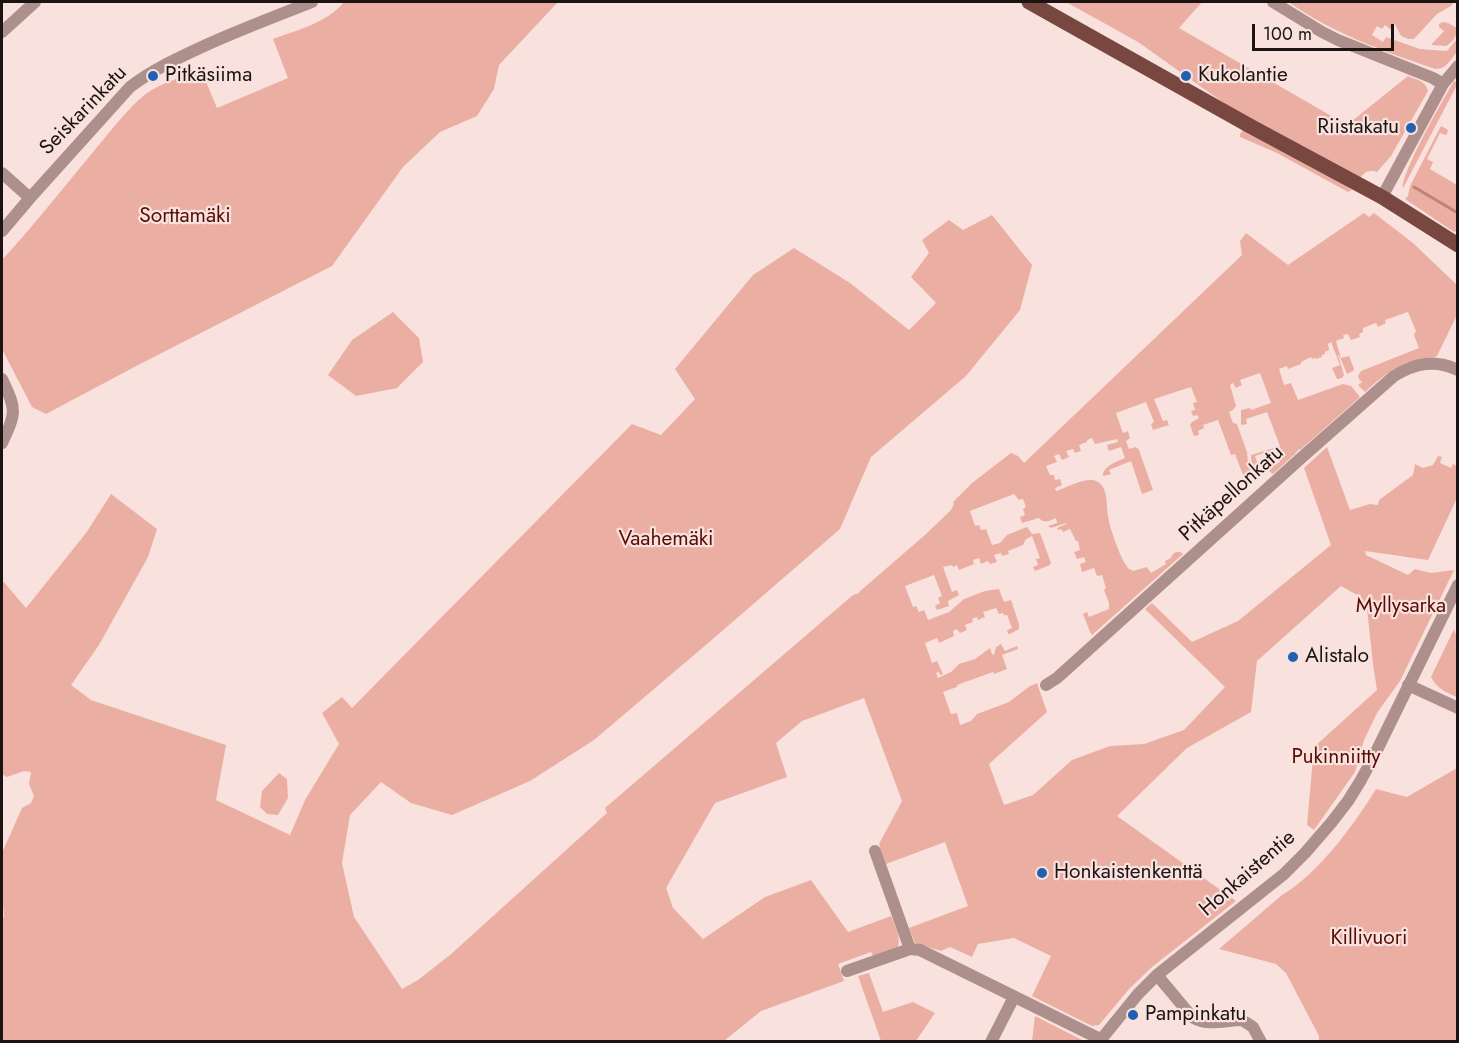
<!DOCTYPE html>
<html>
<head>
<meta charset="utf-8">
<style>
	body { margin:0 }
	#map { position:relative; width:1459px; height:1043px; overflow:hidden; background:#f9e2de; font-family:Jost,sans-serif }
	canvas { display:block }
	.frame { position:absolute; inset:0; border:3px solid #1c1413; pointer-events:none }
	.scale { position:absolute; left:1252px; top:24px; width:142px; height:27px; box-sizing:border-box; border:3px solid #1c1413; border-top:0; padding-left:8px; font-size:18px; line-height:21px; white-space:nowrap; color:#1c1413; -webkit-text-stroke:4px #f9e2de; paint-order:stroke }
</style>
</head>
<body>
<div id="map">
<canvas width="1459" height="1043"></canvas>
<div class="frame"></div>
<div class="scale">100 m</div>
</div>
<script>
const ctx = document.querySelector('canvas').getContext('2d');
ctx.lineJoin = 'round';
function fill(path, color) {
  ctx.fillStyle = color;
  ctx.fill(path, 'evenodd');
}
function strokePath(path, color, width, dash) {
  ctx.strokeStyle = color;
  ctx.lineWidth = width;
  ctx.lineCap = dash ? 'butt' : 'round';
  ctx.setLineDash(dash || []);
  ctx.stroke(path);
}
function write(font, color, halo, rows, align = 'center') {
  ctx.font = font + ' Jost,sans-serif';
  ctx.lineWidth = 4.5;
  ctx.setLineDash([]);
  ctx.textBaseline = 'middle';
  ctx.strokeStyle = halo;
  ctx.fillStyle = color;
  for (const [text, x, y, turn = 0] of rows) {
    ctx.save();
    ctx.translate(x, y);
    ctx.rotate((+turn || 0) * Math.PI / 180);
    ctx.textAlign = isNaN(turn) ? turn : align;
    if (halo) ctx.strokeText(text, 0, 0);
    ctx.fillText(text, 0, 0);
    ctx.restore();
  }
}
const green = new Path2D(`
	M344,2h214l-59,63 -5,24 -17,27 -37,16 -37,35 -71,99 -190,97 -96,51 -14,-7 -30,-58v-89c32,-35 61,-72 92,-109 15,-18 37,-47 56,-60 15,-9 34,-15 51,-21l16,38 71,-30 -15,-39c24,-9 54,-16 71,-37z
	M1066,2h136l-23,26 168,97 61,-49c9,4 18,5 20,15l-37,65 -14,16c-8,-3 -12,0 -17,6l-129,-70 -93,-66z
	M1291,2h163l-3,4 -14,8 -23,25h-6l-7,-3 -6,-12 -3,1 1,6 -8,-6 -3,4 -5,-3 -5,9 11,7 3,-5 34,12 27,2 10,-12v13c-8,9 -12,20 -25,16 -49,-17 -99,-35 -142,-65z
	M1443,22l5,1 9,5c1,8 -5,14 -11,18l-15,-1 13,-14 -5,-4v-3z
	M1454,81l3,2v2l-54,103c-2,-15 41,-90 51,-107z
	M1441,126l7,4 -1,4 -2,1 -5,-2 -13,26 6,3 -3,7 27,16v48l-2,-2 -1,1 -49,-33 3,-3 2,-10z
	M1243,130l72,35 37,25 -4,2 -71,-39 -37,-16v-3z
	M1364,213l5,4 5,-4 39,30 44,42v30l-20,41 -2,1c-34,3 -45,13 -70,35l-7,-7 4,-3 -3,-3 -1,-3 3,-5 58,-23 -5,-13 2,-4 -8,-19 -23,8 1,3 -8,4 -2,-4 -13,5v4l-4,2 1,3 -9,3 -3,-6 -5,1 1,3 -8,3 5,17 8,-2 5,13 -1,2 -6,3 -8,-19h-1l6,20 -2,3 -5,1 -5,-11 8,-3 -9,-23 -3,2 1,6 -4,2v2l-3,1v2l-6,2 -1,-1 -3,1 -1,-2 -10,5v2l-13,5 -1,-3 -8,3 5,16 7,-2 7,17 45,-16 8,2 9,11 -60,53 -1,-1 -4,5 -22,20 -4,-3 1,-4 10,-5 -4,-13 -21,7 5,14 -3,2c-4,-4 -6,-11 -6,-17l29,-9 -13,-34 -21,7 1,5 -5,1 -1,-1v-14l9,-2 1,2 20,-7 -11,-30 -20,7 2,5 -6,3 -3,-5 -3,2 6,21 -3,4 -4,2 4,11 4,1 10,28 1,10 3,11 -8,2 -8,-21 -4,1 -13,-35 -15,5 1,3 -6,3 1,4 -5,1 -4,-11 2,-3 7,-4 -2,-3 -4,1 -2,-5 4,-1 -2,-7 4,-1 -6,-15 -37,12 9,22 4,-1 2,5 -16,5 -2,-6 3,-2 -8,-20 -30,11 7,20 5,-2 2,7 -4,3 3,8 7,-2 3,3 14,40 -11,4 -11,-33 -22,9 2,4 -8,2c0,-10 13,-14 22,-18l-4,-11 -12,4 -2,-6 11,-3 -1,-3 -22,5 -3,-6 -5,2v2l-8,3 2,6 -6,2 -2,-4 -7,2 3,6 -7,3 -3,-6 -5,2 3,6 -11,4 4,9h4l1,5 5,-1 2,6 -7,3 1,3c9,-3 26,-12 36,-11 17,2 14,24 16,36 1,10 12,41 18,49 2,4 3,4 7,6l14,-4 4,6 15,-9 -1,-3 6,-3c1,-4 5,-7 9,-6l3,2 -91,81 -2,-3 -7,-18 4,-2 2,5 20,-8v-6l-5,-13 2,-2 -4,-13 -5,1 -3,-8 -12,4 -2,-8 6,-2 -2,-5 -7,2 -3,-7 6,-2 -2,-9h-2l-6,-12 -7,3 -2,-3 -3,1 -1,-2 9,-4v-1l-15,5 -3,-2 9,-3 -1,-5c-7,3 -12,6 -17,0l-17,5 -2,-6 5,-2 -2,-6 3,-2 -3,-8 -4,1 -5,-6 -44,17 5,15 4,-1 2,5 5,-1 6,16 8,-2 7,-8 20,-8 1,1 4,6 8,-1 11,30 -1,2 -15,6 -2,-4 5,-2 -2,-6 4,-1 -8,-22 -6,3 -3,6 -15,6 1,3 -7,2 -1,-3 -7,2 3,7 -7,2 -2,-3 -7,3 -2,-6 -6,2 1,4 -15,6 -2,-5 -4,2 -1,-2 -9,2 9,25 5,-2 2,5 -11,6 1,5 -12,4 -2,-4 5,-3 -2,-5 4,-2 -8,-21 -29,11 8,21 3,-1 3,6 5,-2 4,10 21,-8 15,-13 21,-8 14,-2 5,13 7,-2 8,24v5l-9,5h-2l-1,-4 5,-2 -5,-13h-3l-1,-2 -4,1 -3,-6 -13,4 2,5 -7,3 -1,-3 -5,2 1,3 -8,3 2,5 -7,3 -3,-4 -4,2 1,5 -15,7 -2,-5 -12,5 7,20 5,-2 6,13 -3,1 -1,-3 -3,1 2,5 13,-6 8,-8 16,-5 15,-11 2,6 2,1 2,-8 5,-3 4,7 12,-5 1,3 -16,6 5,14 -13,5 -1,-2 -36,13v2l-14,5 8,22 6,-1 3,12 11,-4 6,-7 32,-12 21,-16 7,-3 10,29 -58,52 15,41 29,-10 39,-35 38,-14 34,-2 40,-14 41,-43 -80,-78 7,-6 40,39 46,-21 93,-76 -27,-77 23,-21 23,63 20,-6 8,1 1,-5 34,-25 2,-11 8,4 10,-3 5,-9 4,1 -2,6 11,5 2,-4 4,2v32l-29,62 -63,-9 1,4 42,20 7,-6 16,4 23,-3 -54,111 -23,32 -13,27 -9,32 -41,58 -7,-5 7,-78 63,-57 -4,-26 -6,-55 -8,-13 -18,-10 -84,75 -6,51 -64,36 -70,68 119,85 -84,66 -22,21 -31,37 -7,1 -60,-30 19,-40 -37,-18 -36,6 -6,13 -22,-10 -9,4 -26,-8 -6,-15 59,-22 -23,-64 -59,22 -7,-20 23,-43 -38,-103 -62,23 -26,22 11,34 -72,26 -49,85 7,20 30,31 62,-42 46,-17 37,52 43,-16c5,12 11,23 6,34l-23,8 -3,-6 -33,12 6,17 -83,30 -37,30h-722v-122l2,-3 -2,-24v-39l20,-45 9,-5 3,-7 -5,-12 2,-12 -7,-1 -17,6 -5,-3v-194l24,28 60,-75 25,-39 46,35 -9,28 -49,88 -28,40 20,15 135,45 -10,55 74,35 15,-35 34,-56 -17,-31 20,-16 10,11 280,-284 29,11 34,-36 -20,-30 78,-94 41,-27 56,35 59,47 27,-27 -25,-26 18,-24 -7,-13 27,-20 14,10 29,-15 40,50 -12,45 -54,66 -95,81 -31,72 -126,109 -120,102 -64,41 -78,34 -41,-12 -30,-21 -31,33 -8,48 12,54 48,72 16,-9 32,-25 157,-142 -2,-5 248,-213 6,-2v-1l66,-57 26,-25 3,-6 -1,-2 19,-19 39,-30 7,3 6,7 218,-208 -2,-14 6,-8 42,32z
	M393,312l26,26 4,24 -26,26 -41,8 -28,-21 24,-35z
	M1454,629l3,9v59c-10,-4 -21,-9 -26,-20z
	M1457,768v273h-138v-5l-33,-63 -10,-9 -57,-15 63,-54c36,-21 72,-70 94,-106l31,8z
	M279,773l8,6 1,19 -10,17 -11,-1 -7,-7 2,-16z
	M869,973l14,39 30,-10 22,11 -19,28h-35l-23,-65z
	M1035,1016l47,24 2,1h-52z`);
const stream = new Path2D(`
	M1414,187l44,26`);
const minor = new Path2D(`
	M1273,2l49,30 16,8 95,38 10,6
	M2,32l33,-30
	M2,173l28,25
	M1382,197l61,-113 15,-18
	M2,231l28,-33 100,-111c22,-17 48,-29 74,-41 35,-16 72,-30 108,-44
	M2,379c15,31 14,34 0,64
	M1046,685l11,-7 243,-219 94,-83c21,-13 41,-17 64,-6
	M1408,685l50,23
	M875,851l35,98
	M847,971l63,-22 10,1 180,89
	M1157,975l35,42c17,10 32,3 50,3l11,7 8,15
	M991,1042l23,-45
	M1099,1042l39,-48 19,-19 127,-101 21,-21 26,-30 17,-22 13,-21 15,-28 82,-167`);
const major = new Path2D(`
	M1029,2l221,124 132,71 76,48`);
const markers = [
	[153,76,6,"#2260b1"],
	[1186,76,6,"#2260b1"],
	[1411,128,6,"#2260b1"],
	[1293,657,6,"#2260b1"],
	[1042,873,6,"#2260b1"],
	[1133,1015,6,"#2260b1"]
];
const poiNames = [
	["Pitkäsiima",165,76],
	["Kukolantie",1198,76],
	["Riistakatu",1399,128,"right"],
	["Alistalo",1305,657],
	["Honkaistenkenttä",1054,873],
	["Pampinkatu",1145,1015]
];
const streetNames = [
	["Seiskarinkatu",84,111,-46],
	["Pitkäpellonkatu",1232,494,-42],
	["Honkaistentie",1248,874,-41]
];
const parkNames = [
	["Sorttamäki",185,217],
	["Vaahemäki",666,540],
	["Myllysarka",1401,607],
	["Pukinniitty",1336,758],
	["Killivuori",1369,939]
];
fill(green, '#ebaea3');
strokePath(stream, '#c08278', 3);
strokePath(minor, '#ad908b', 12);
strokePath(major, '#784840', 15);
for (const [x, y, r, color] of markers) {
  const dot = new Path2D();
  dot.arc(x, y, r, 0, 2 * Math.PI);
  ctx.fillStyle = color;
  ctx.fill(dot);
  strokePath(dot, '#f9e2de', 2);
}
write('21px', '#1c1413', '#f9e2de', poiNames, 'left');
write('21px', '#1c1413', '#f9e2de', streetNames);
write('21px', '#580c06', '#f9e2de', parkNames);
</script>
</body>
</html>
